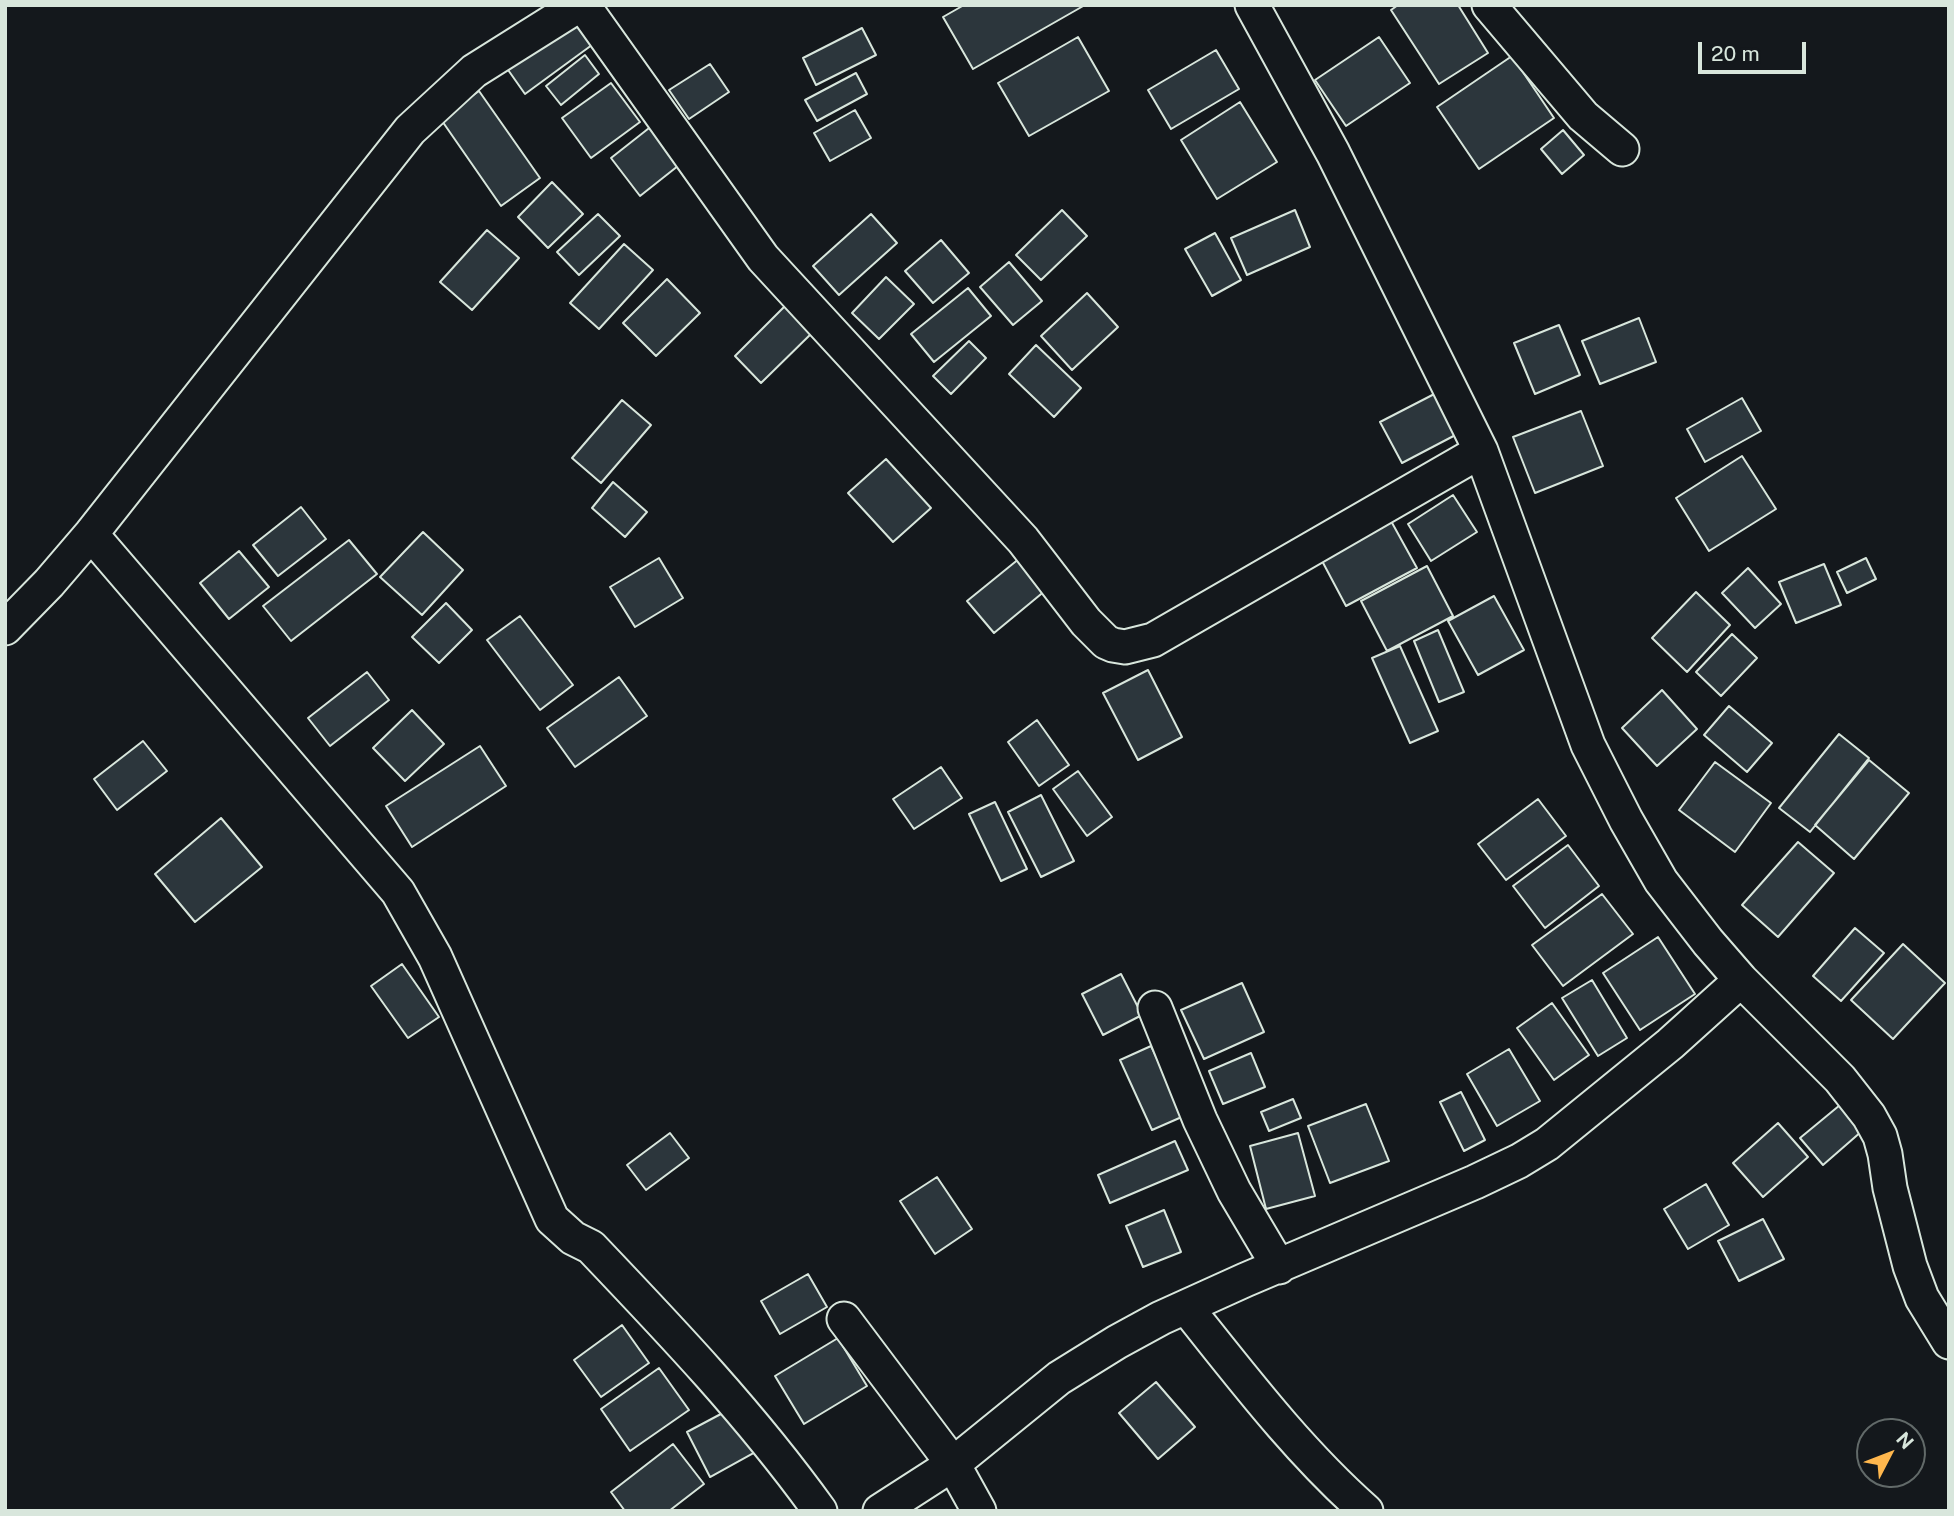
<!DOCTYPE html>
<html>
<head>
<meta charset="utf-8">
<style>
	body { margin:0 }
	#map { position:relative; width:1954px; height:1516px; overflow:hidden; background:#14181c; font-family:"Public Sans",sans-serif }
	canvas { display:block }
	.frame { position:absolute; inset:0; border:7px solid #d8e6dc; pointer-events:none }
	.north { position:absolute; left:1856px; top:1418px; width:70px; height:70px; box-sizing:border-box; background:#14181c; border:2px solid #626a69; border-radius:50%; rotate:48deg; font-size:19px; font-weight:700; line-height:28px; text-align:center; color:#d8e6dc }
	.north::after { content:''; display:block; margin:auto; width:24px; height:32px; background:#ffb74d; clip-path:polygon(50% 0,100% 100%,50% 72%,0 100%) }
	.scale { position:absolute; left:1698px; top:42px; width:108px; height:32px; box-sizing:border-box; border:4px solid #d8e6dc; border-top:0; padding-left:9px; font-size:21px; line-height:24px; white-space:nowrap; color:#d8e6dc; -webkit-text-stroke:5px #14181c; paint-order:stroke }
</style>
</head>
<body>
<div id="map">
<canvas width="1954" height="1516"></canvas>
<div class="frame"></div>
<div class="north">N</div>
<div class="scale">20 m</div>
</div>
<script>
const ctx = document.querySelector('canvas').getContext('2d');
ctx.lineJoin = 'round';
function fill(path, color) {
  ctx.fillStyle = color;
  ctx.fill(path, 'evenodd');
}
function strokePath(path, color, width, dash) {
  ctx.strokeStyle = color;
  ctx.lineWidth = width;
  ctx.lineCap = dash ? 'butt' : 'round';
  ctx.setLineDash(dash || []);
  ctx.stroke(path);
}
const building = new Path2D(`
	M964,5h121l-112,64 -30,-52z
	M1398,5h60l30,48 -49,31 -48,-74z
	M577,16l19,26 -71,52 -19,-27z
	M862,28l14,27 -60,30 -13,-27z
	M1078,37l31,54 -80,45 -31,-53z
	M1379,37l31,46 -64,43 -31,-46z
	M1216,50l23,39 -68,40 -23,-39z
	M585,55l14,19 -38,31 -15,-19z
	M1512,56l42,62 -75,51 -42,-62z
	M710,64l19,28 -40,27 -20,-29z
	M856,73l11,21 -50,27 -12,-21z
	M611,83l29,39 -49,36 -29,-40z
	M479,91l61,87 -39,28 -61,-88z
	M1240,102l37,60 -60,37 -36,-59z
	M855,110l16,28 -41,23 -16,-28z
	M658,121l30,37 -48,38 -29,-38z
	M1563,130l21,25 -22,19 -21,-25z
	M552,182l31,32 -35,34 -30,-31z
	M1062,210l25,26 -46,44 -25,-25z
	M1295,210l15,37 -63,28 -16,-37z
	M598,214l22,22 -41,39 -22,-23z
	M871,214l26,29 -58,52 -26,-29z
	M487,230l32,28 -47,52 -32,-28z
	M1215,233l26,47 -29,16 -27,-47z
	M941,240l28,33 -36,30 -28,-32z
	M624,244l29,26 -54,59 -29,-26z
	M1009,262l33,39 -29,24 -33,-38z
	M886,277l28,27 -35,35 -27,-26z
	M667,279l33,34 -44,43 -33,-33z
	M968,288l23,28 -57,46 -23,-28z
	M1087,293l31,34 -46,43 -31,-34z
	M789,302l27,27 -55,54 -26,-27z
	M1639,318l17,44 -56,22 -18,-43z
	M1559,325l21,50 -45,19 -21,-51z
	M969,341l17,17 -35,36 -18,-18z
	M1036,345l45,43 -27,29 -45,-43z
	M1444,389l21,41 -63,33 -22,-41z
	M1742,398l19,33 -56,31 -18,-33z
	M622,400l29,25 -50,58 -29,-25z
	M1581,411l22,55 -68,27 -22,-56z
	M1742,456l34,53 -67,42 -33,-53z
	M886,459l45,49 -38,34 -45,-49z
	M613,482l34,30 -22,25 -33,-29z
	M1453,495l24,37 -46,29 -23,-37z
	M301,507l25,32 -48,37 -25,-31z
	M1391,521l26,47 -71,38 -25,-47z
	M423,532l40,38 -41,45 -42,-38z
	M349,540l28,34 -86,67 -28,-35z
	M239,551l30,36 -40,32 -29,-36z
	M659,558l24,40 -48,29 -25,-40z
	M1020,558l26,32 -52,43 -27,-32z
	M1866,558l10,21 -29,14 -10,-21z
	M1824,564l17,41 -45,18 -17,-41z
	M1427,566l26,50 -66,35 -26,-50z
	M1748,568l33,36 -26,24 -33,-35z
	M1696,592l34,33 -43,47 -35,-34z
	M1494,596l30,54 -46,25 -30,-54z
	M446,603l26,27 -33,33 -27,-26z
	M520,616l53,69 -33,25 -53,-70z
	M1438,630l26,62 -25,10 -25,-61z
	M1732,634l25,24 -36,38 -25,-24z
	M1400,646l38,85 -28,12 -38,-85z
	M1148,670l34,67 -44,23 -35,-67z
	M367,672l22,28 -59,46 -22,-28z
	M619,677l28,39 -72,51 -28,-39z
	M1662,690l35,39 -40,37 -35,-38z
	M1729,706l43,37 -25,29 -43,-37z
	M412,710l32,34 -39,37 -32,-33z
	M1037,720l32,45 -30,21 -31,-44z
	M1839,734l30,24 -59,74 -31,-24z
	M143,741l24,30 -50,39 -23,-31z
	M480,746l26,40 -94,61 -26,-41z
	M1869,760l40,33 -55,66 -39,-34z
	M1715,762l56,41 -36,49 -56,-42z
	M941,767l21,31 -48,31 -21,-30z
	M1078,771l34,46 -25,19 -34,-47z
	M1041,795l33,66 -33,16 -33,-65z
	M1538,799l28,37 -60,44 -28,-36z
	M995,802l32,67 -26,12 -32,-67z
	M221,818l41,49 -67,55 -40,-48z
	M1798,842l36,31 -56,64 -36,-32z
	M1568,845l31,41 -54,42 -32,-42z
	M1602,894l31,40 -70,52 -31,-41z
	M1855,928l29,25 -43,48 -28,-25z
	M1658,937l37,57 -55,36 -37,-57z
	M1903,944l42,39 -52,56 -42,-39z
	M402,964l37,53 -31,21 -37,-52z
	M1121,974l21,41 -39,20 -21,-41z
	M1592,980l35,58 -29,18 -36,-58z
	M1242,983l22,49 -60,27 -23,-49z
	M1552,1003l37,52 -35,25 -37,-52z
	M1151,1046l33,70 -32,14 -32,-70z
	M1509,1049l31,52 -43,25 -30,-52z
	M1251,1053l14,34 -42,17 -14,-33z
	M1461,1092l24,48 -21,11 -24,-49z
	M1293,1099l8,19 -32,13 -8,-19z
	M1366,1104l23,57 -59,22 -22,-57z
	M1840,1105l22,26 -39,34 -23,-27z
	M1778,1123l30,34 -45,40 -30,-34z
	M670,1133l19,25 -43,32 -19,-25z
	M1298,1133l17,63 -49,13 -16,-63z
	M1175,1141l13,29 -78,33 -12,-28z
	M937,1177l35,52 -37,25 -35,-53z
	M1706,1184l23,41 -41,24 -24,-40z
	M1164,1210l17,42 -38,15 -17,-41z
	M1763,1219l21,40 -45,22 -21,-40z
	M808,1274l19,33 -47,27 -19,-33z
	M622,1325l27,38 -48,34 -27,-37z
	M838,1338l29,48 -63,38 -29,-48z
	M659,1368l30,42 -59,41 -29,-42z
	M1156,1382l39,45 -37,32 -39,-46z
	M734,1407l23,44 -47,26 -23,-45z
	M673,1444l31,40 -35,27h-44l-14,-19z`);
const street = new Path2D(`
	M583,5l180,253 260,282 63,82 20,20 7,3 12,2 28,-7 328,-189
	M1252,5l81,148 148,298 107,294 38,75 35,61 47,61 33,38 99,99 29,37 11,20 5,18 5,34 20,78 12,32 27,44
	M1489,5l94,111 39,33
	M91,534l307,358 37,65 117,262 21,19 18,9c81,85 160,168 229,264
	M5,628l44,-45 42,-49 319,-404 64,-59 105,-66
	M1155,1008l45,112 34,71 45,76
	M1186,1307c56,70 112,144 180,204
	M844,1319l109,145 26,47
	M880,1511l73,-47 106,-86 58,-36 44,-24 84,-38 230,-98 44,-21 28,-17 123,-100 71,-64`);
fill(building, '#2c363c');
strokePath(building, '#d8e6dc', 2);
strokePath(street, '#d8e6dc', 37);
strokePath(street, '#14181c', 33);
</script>
</body>
</html>
